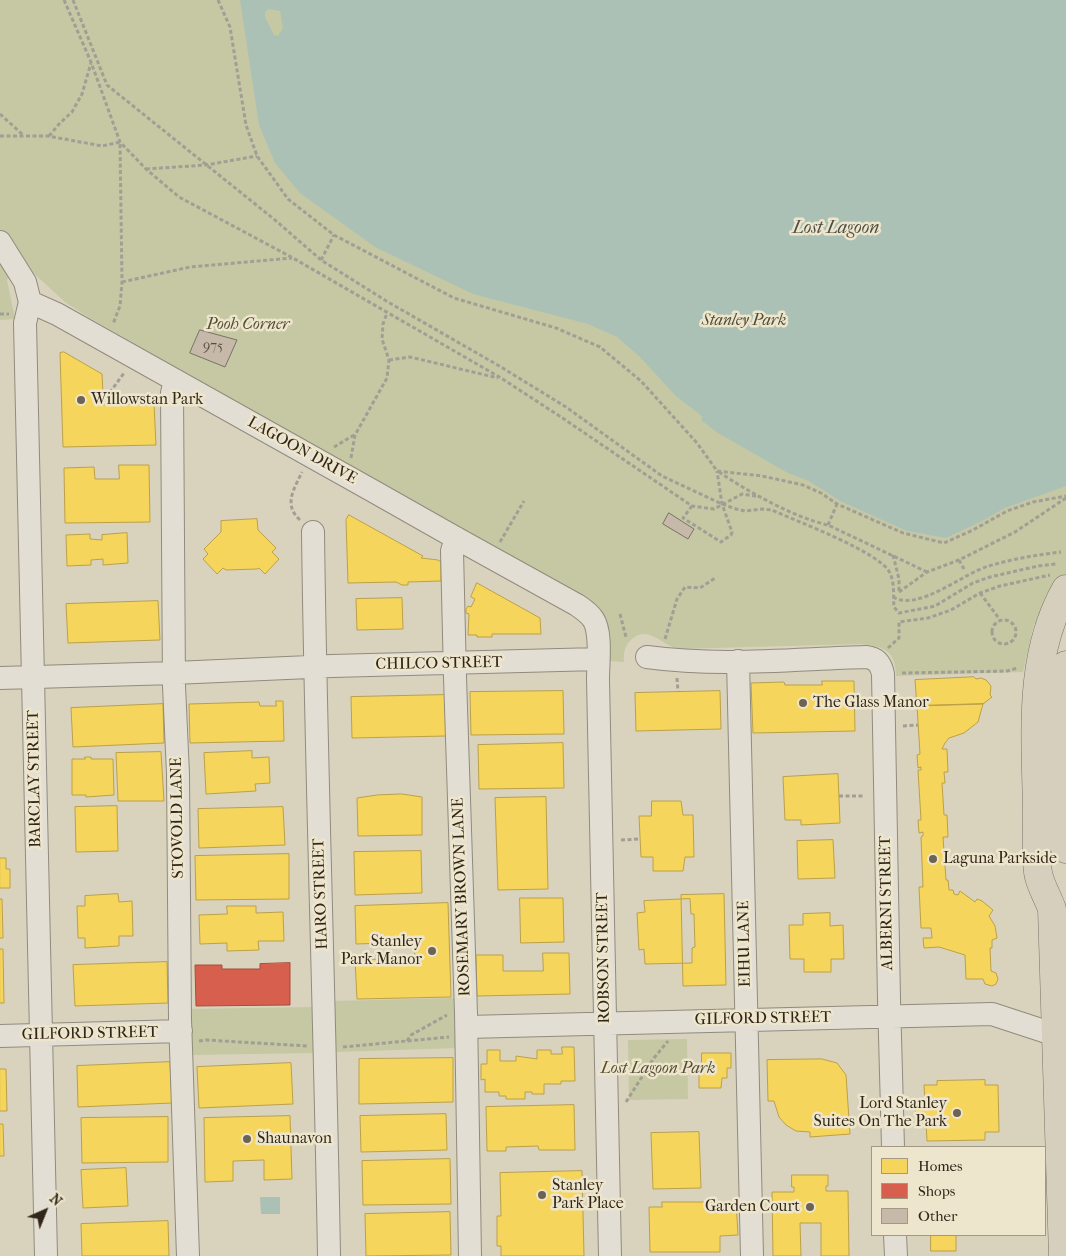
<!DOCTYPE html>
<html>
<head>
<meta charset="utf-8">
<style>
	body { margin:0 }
	#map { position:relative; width:1066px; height:1256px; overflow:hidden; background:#d9d3bd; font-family:"IM FELL French Canon",serif }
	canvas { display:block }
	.legend { position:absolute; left:871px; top:1146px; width:175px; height:90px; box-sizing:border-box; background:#eee6cc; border:1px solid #a29984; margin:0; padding:6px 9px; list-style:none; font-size:15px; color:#312619 }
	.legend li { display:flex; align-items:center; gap:10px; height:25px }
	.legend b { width:25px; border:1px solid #a29984 }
	.north { position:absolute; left:20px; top:1186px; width:50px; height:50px; -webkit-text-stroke:4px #eee6cc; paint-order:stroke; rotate:44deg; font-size:14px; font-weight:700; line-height:20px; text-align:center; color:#312619 }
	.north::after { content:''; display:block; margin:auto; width:18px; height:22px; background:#312619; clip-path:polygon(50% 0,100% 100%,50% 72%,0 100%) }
</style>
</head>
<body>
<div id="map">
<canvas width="1066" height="1256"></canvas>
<ul class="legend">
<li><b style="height:14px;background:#f6d55c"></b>Homes</li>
<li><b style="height:14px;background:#d6604d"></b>Shops</li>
<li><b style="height:14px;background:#c6b9aa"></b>Other</li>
</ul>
<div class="north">N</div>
</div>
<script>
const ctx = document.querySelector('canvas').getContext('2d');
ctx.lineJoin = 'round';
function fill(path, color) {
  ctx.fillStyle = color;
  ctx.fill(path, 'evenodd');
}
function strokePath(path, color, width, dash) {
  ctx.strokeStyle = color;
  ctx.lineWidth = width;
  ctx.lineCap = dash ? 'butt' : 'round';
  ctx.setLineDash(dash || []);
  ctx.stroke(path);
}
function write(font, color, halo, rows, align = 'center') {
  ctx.font = font + ' "IM FELL French Canon",serif';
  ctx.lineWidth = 5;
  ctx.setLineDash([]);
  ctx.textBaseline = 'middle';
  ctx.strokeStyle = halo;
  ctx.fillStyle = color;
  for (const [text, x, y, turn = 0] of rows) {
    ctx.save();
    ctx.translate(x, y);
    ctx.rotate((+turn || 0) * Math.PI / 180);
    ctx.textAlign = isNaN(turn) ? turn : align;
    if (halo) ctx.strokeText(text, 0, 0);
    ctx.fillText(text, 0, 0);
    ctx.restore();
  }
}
const green = new Path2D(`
	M0,0h1066v622l-32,2 -11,48 -127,4c0,-26 -13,-30 -36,-32l-182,5c-17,-4 -30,-25 -47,-9 -6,5 -8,14 -7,22l-14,-1c0,-22 3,-42 -17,-56l-505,-288 -23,-15 -48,-44 -10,22 8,39 -15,1z
	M456,998l2,50 -123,4 -2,-51z
	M313,1007l1,46 -124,2 -1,-46z
	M687,1039l1,60 -59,1 -1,-60z`);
const water = new Path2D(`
	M240,0h826v486l-61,22 -23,13 -36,17 -39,-7 -67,-30 -31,-20 -21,-8 -70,-40 -17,-13 2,-3 -27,-21 -37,-40 -22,-19 -29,-13 -115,-30 -98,-47 -75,-54 -25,-30 -16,-38zM268,9l12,2 3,17 -5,8 -4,-1 -9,-18v-5z
	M260,1197h20v17h-19z`);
const homes = new Path2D(`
	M64,352l38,22 1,20h-4l1,11 54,-1 2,41 -93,2 -3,-94z
	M119,465h30l1,57 -85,1 -1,-55 30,-1 1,12h24z
	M349,515l74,41 -2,2 17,2 3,2v19l-33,1v3h-6l-6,-3 -48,1 -2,-63z
	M257,519l1,11 18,18 -4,4 7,7 -14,15 -6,-6 -2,1 -31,1 -3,-2 -6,6 -14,-15 5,-5 -4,-5 17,-17v-11z
	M127,533l1,30 -25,2v-6l-12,1v5l-24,1 -1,-31 24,-1v5l12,1v-5z
	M477,583l63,35 1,16h-49v3h-15v-2h-9l1,-21 -3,-1v-4l2,-3 3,1 4,-8 -4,-2z
	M402,598l1,31 -46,1 -1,-31z
	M158,601l2,39 -92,3 -2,-39z
	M974,677l2,2 5,-1 5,2 5,6 -1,9 2,2 -9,7 -66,2 -2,-26z
	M822,681h32l1,50 -102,2 -2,-50 33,-1 1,3h37z
	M563,691l1,43 -93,1 -1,-43z
	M720,691l1,38 -85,2 -1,-38z
	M445,695l1,41 -94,2 -1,-41z
	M276,701h7l1,40 -94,2 -1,-39 70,-2 1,4h16z
	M163,704l1,39 -91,4 -2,-39z
	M983,704l-5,18 -14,11 -15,5 -4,5 -3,6h5l1,23h-4l1,11h-3l2,32h3l1,22h-5l3,43h2l1,10h4l1,4 4,1 2,-4 15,11 2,-3 5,2 11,9 -4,6 6,10 2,12 -5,2v8h-2l1,23 5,2 2,6 -2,5 -4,2 -7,-2 -2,-5h-17l-1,-24 -26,-8 -15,1 -1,-10h9l-1,-10h-10l-2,-41h4l-2,-50 2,-1v-4l-4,1 -1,-13h3l-3,-50h3v-3l-3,1 -1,-13 3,-1 -3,-48z
	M563,743l1,45 -85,1 -1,-44z
	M252,751v7l17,-1 1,26 -15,1 1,7 -50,3 -2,-41z
	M161,752l3,49h-46l-2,-48z
	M85,757h6v2h22l1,36 -28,2v-2h-14v-36h13z
	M838,774l2,49 -39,2v-5h-16l-2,-43z
	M402,794l20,3v38l-64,1 -1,-38 20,-3z
	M546,797l2,92 -50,1 -3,-92z
	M652,801h29l2,14h10l1,42h-9l-2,14h-30v-14h-12l-2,-41h12z
	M117,806l1,45 -42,1 -1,-45z
	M283,807l2,38 -86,3 -1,-39z
	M833,840l2,38 -37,1 -1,-38z
	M421,851l1,42 -67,2 -1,-43z
	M289,854v45l-93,1 -1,-44z
	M0,858h6v11h4v19h-10z
	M118,894l1,8 13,-1 1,35h-14v10l-34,2v-10h-7l-1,-32h8v-10z
	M724,894l2,91 -43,1 -2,-91z
	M520,898h43l1,44 -43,1z
	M0,899h2l1,39h-3z
	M690,899l1,15h3l1,33 -3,1v15l-47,1 -1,-15 -5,1 -2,-37 8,-1 -1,-11z
	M448,903l3,94 -94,2 -2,-39 60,-2 -1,-16 -58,2 -1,-38z
	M227,906h29v7l27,-1 1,29h-26l1,9 -32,1v-8l-27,1 -1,-29 28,-1z
	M830,913v13l13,-1 1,34h-13v13h-27v-13h-14l-1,-34h14v-11z
	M0,949h3l1,54h-4z
	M543,953h26l1,41 -93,2 -1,-41h27v16h40z
	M167,962l1,41 -93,3 -2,-41z
	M562,1047h12l1,34h-14v3h-17v10h-12v-2h-7v7h-19v-3h-7v-4h-14v-13l-4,1v-16h6v-14h13v11h16v-5l21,3v-9h14v4h11z
	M702,1053h29v15h-4v10h-5l-1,10h-22v-22h2z
	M453,1058v44l-94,2v-45z
	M822,1059l15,4 9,12 4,59 -40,3v-5l-14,-1 -10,-6 -7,-8 -5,-16h-6l-1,-41z
	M170,1062l2,41 -94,4 -1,-41z
	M291,1063l2,41 -94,4 -2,-41z
	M0,1069h6l1,42h-7z
	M985,1080v5h13l1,47h-14v8l-58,1 -1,-18 -10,1 -1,-22h10l-1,-17h13v-4z
	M574,1105l1,45h-36l-1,-4 -32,1v4h-19l-1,-44z
	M446,1114l1,36 -86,2 -1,-36z
	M290,1116l2,63 -28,1v-20l-31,1v20l-28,1 -1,-64z
	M168,1117v45l-86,1 -1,-45z
	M0,1124h3l1,32h-4z
	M699,1132l2,56 -48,1 -2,-56z
	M450,1159l1,45 -88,1 -1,-44z
	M126,1168l2,38 -45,2 -2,-38z
	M582,1171l2,85h-83v-10h-4v-30h4l-1,-43z
	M792,1175h36v11h-2v5h22l1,65h-28v-33h-21l1,33h-28l-1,-64h22v-5h-2z
	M662,1202h74l2,33 -18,1v16h-70l-1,-45h13z
	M450,1212l1,43 -85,1 -1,-42z
	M168,1221l1,35h-87l-1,-32z
	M931,1235h25v16h-25z`);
const shops = new Path2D(`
	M290,963v42l-94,1 -1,-41h27v4h38v-5z`);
const building = new Path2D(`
	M200,330l37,10 -12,27 -35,-14z
	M669,513l25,16 -6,10 -25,-15z`);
const path = new Path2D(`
	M64,0l27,62 29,80 26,27 33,28 114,61 208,120 60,39 131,89 22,3 28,-15 19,3
	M73,0l34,85 168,135 46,40 67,42 113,65 65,40 96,69 60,28 14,5 9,2 17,-2 10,1c24,11 108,42 118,63 5,11 3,23 4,34l5,6 36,-7 38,-23 17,-6 48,-11 18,-2
	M218,0l12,27 16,98 11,31 31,43 46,36 120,63 102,30 44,19 41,34 56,62 20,28 45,5 41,9 18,8 16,11 66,29 41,10 29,-13 34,-19 26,-9 33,-6
	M0,114l23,21
	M0,136h48l54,10 18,-4 2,140 -2,24 -7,18
	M49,136l11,-13 12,-11 10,-18 9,-31
	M146,169l60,-4 51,-9
	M321,260l13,-25
	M122,282l68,-15 102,-9
	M0,314h9
	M389,360l21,-3 88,21
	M100,399h5l19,-26
	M334,447l20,-12
	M351,458l4,-23 32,-57 2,-18 -7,-21 1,-15 4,-11
	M719,472c28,19 76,46 109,53l99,47
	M692,506l-9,12 38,24 10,-7 1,-3 -10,-28 -5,-33
	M300,520c-17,-15 -6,-31 2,-48
	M828,525l9,-21
	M500,542l24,-41
	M893,555l6,24v13
	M959,560l5,9
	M899,592l28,-20 32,-12 56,-28 51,-34
	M980,593l18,24 2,4
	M893,597c26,15 70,-24 96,-31 23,-7 47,-11 72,-14
	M620,614l6,23
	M992 632a12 12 0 1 1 24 0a12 12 0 1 1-24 0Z
	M665,639l12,-40 8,-12 15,1 15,-10
	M888,648l11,-10v-16l29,-4 23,-8 29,-17 20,-7 50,-11
	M902,673l105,-2 11,-3
	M677,678l1,14
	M903,726l15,-1
	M839,796h25
	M621,840l19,-1
	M199,1041l7,-1 101,6
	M407,1041l4,-6 36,-20
	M343,1047l106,-10
	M626,1102l28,-44 14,-17`);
const minor = new Path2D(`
	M0,242l25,40 5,20 -5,21 21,933
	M30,302l27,12 316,177 83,47 121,67c6,4 12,8 16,14 9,13 5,44 5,60l12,577
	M175,380l-3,13 2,293 4,88 2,245 8,237
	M313,532c3,241 12,483 16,724
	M456,538l-4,13 3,126 11,336 4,243
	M647,657c73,10 147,2 219,0 10,1 15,7 17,17l6,325 4,148
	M738,661l14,595
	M0,678l174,-5 158,-7 266,-7
	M467,1027l525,-13 64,21
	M0,1036l181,-5
	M895,1235l1,21`);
const highway = new Path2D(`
	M1066,665l-4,34 -2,139 6,11
	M1063,1256l-11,-347c-4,-11 -10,-21 -13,-32 -4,-13 -2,-49 -2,-64 -1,-76 -10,-155 29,-224`);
const markers = [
	[81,400,5,"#6c6352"],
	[803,703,5,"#6c6352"],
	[933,859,5,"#6c6352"],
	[432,951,5,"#6c6352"],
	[957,1113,5,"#6c6352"],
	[247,1139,5,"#6c6352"],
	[542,1195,5,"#6c6352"],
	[810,1207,5,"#6c6352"]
];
const numberNames = [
	["975",213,347]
];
const parkNames = [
	["Stanley Park",744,321],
	["Pooh Corner",248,325],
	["Lost Lagoon Park",658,1069]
];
const poiNames = [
	["Willowstan Park",91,400],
	["The Glass Manor",813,703],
	["Laguna Parkside",943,859],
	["Stanley",422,942,"right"],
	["Park Manor",422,960,"right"],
	["Lord Stanley",947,1104,"right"],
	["Suites On The Park",947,1122,"right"],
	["Shaunavon",257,1139],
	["Stanley",552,1186],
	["Park Place",552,1204],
	["Garden Court",800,1207,"right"]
];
const streetNames = [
	["LAGOON DRIVE",302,451,29],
	["CHILCO STREET",439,664,-1],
	["BARCLAY STREET",35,779,-91],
	["STOVOLD LANE",178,818,-91],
	["HARO STREET",321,894,-92],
	["ROSEMARY BROWN LANE",462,897,-92],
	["ALBERNI STREET",887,903,-91],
	["EIHU LANE",745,944,-91],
	["ROBSON STREET",604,958,-91],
	["GILFORD STREET",763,1019,-1],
	["GILFORD STREET",90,1034,-1]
];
const waterNames = [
	["Lost Lagoon",836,229]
];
fill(green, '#c5c8a2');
fill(water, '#acc1b6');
fill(homes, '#f6d55c');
strokePath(homes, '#bba048', 1);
fill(shops, '#d6604d');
strokePath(shops, '#a44f3d', 1);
fill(building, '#c6b9aa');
strokePath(building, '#787367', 1);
strokePath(minor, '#908b7d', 24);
strokePath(highway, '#787367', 29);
strokePath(path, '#a29e95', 3, [4, 2.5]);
strokePath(minor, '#e2ded3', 22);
strokePath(highway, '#d6cfbe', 28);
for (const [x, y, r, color] of markers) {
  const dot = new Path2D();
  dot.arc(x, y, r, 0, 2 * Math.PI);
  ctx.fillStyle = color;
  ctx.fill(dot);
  strokePath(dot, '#eee6cc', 2);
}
write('14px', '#564b3d', null, numberNames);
write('italic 16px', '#524c36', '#eee6cc', parkNames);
write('16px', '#312619', '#eee6cc', poiNames, 'left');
write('16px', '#312619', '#eee6cc', streetNames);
write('italic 18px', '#4b4b40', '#eee6cc', waterNames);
</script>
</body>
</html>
